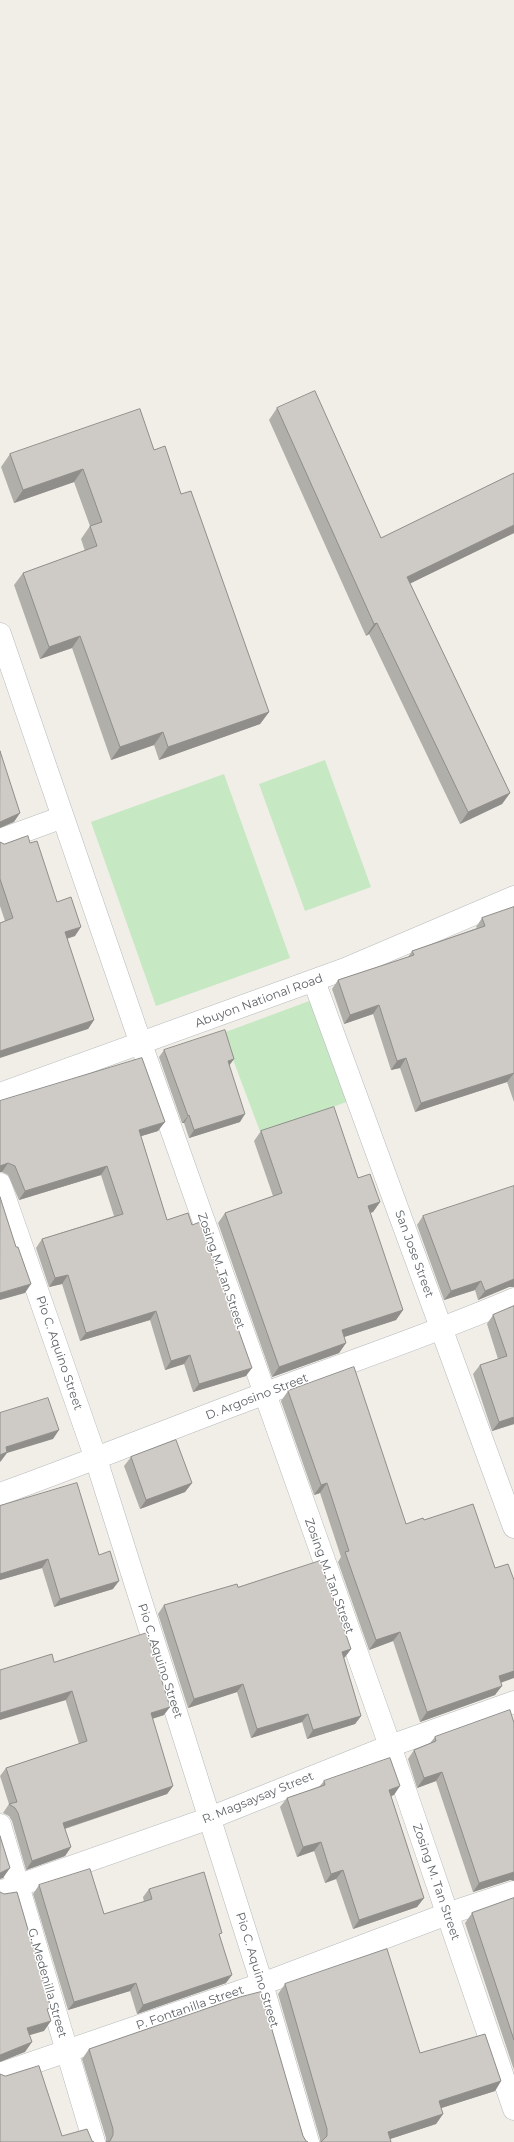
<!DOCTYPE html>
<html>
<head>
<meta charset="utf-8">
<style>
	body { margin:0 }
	canvas { display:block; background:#f1eee7 }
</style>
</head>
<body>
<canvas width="514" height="2142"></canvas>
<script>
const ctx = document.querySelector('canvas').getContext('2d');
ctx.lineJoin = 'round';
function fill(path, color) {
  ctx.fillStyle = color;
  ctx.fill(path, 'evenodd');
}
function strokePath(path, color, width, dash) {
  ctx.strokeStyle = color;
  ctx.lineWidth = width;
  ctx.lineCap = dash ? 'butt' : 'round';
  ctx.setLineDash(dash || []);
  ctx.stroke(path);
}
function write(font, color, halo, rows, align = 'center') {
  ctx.font = font + ' Montserrat,sans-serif';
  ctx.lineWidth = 3;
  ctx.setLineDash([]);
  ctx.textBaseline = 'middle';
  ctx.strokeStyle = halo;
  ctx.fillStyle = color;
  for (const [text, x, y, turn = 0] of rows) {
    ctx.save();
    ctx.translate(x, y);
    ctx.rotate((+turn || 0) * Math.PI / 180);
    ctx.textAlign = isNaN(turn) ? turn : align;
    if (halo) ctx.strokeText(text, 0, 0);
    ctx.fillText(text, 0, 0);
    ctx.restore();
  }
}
const green = new Path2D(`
	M325,760l46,127 -66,24 -46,-127z
	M224,774l66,184 -134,48 -65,-184z
	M312,1000l37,101 -88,33 -38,-101z`);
const minor = new Path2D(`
	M0,634l141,410 249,702 124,363
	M0,840l63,-23
	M314,981l200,546
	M0,1094l345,-125 169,-72
	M0,1184l96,275 166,525 46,158
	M0,1494c89,-32 177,-68 266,-101 83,-31 166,-59 248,-94
	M0,1825l94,317
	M0,1892l210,-74 180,-72 124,-44
	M0,2074l262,-90 185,-70 67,-22`);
const wall = new Path2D(`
	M277,408l104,130 133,-5 -104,50 100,210 -8,11 -42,20 -91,-190 -3,2 -97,-216z
	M154,450l27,44 88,218 -9,12 -101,36 -5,-15 -43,15 -39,-112 -32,11 -26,-74 9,-12 62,-22 -4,-12 9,-13 -16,-44 -60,21 -13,-36 9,-13z
	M0,842l4,2 26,-1 27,59 18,34 -8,3 27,81 -6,9 -83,-108 -5,-15z
	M514,907v195l-7,-20 -92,30 -15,-44 -9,2 -18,-56 -29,10 -12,-35 6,-9 70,-23 4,-6 65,-23 -1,-1 6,-9z
	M164,1050l65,16 11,56 -51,16 -5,-15h-2l-23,-66z
	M0,1101l158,30 -17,5 26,84 25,5 54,151 -53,16 -9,-28 -19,6 -15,-50 -70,21 -18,-57 -13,3 -13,-39 6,-9 72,-23 -13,-41 -82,25 -11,-25 -6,-3h-2z
	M261,1131l97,47 22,24 -7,10 -3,1 33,97 -7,10 -52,17 2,6 -7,10 -67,24 -54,-154 7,-10 48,-17 -19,-55z
	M423,1216l86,71 -31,13 -3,-10 -31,10 -27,-75z
	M514,1306v118l-22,7 -19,-57 7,-9 18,-6 -11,-35 6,-9z
	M288,1391l118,133 95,159 -6,12 -75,27 -27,-81 -24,9 -31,-88 3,-5 -21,-64 -6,2 -33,-94z
	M131,1457l61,26 -7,9 -45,17 -16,-43z
	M0,1506l99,49 14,34 -59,18 -12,-39 -42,12z
	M238,1587l113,62 -6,8 -1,1 17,58 -6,8 -48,15 -5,-17 -51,16 -14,-46 -49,16 -30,-94 6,-9z
	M54,1662l110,53 -12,4 21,67 -6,8 -102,35 6,18 -6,9 -39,14 -14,-49 -3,-5 -6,-3 6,-9 -9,-28 6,-8 73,-24z
	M435,1737l75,143 -37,12 -37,-111 -19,7 -9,-29 6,-9 16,-7z
	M324,1781l70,14 -3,1 33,102 -7,9 -64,22 -17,-50 -11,4 -11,-32 -17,6 -17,-50 7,-9 32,-11z
	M39,1885l65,29 40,-12 -1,-5 6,-8 71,47 6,47 -89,31 -7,-23 -62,19 -35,-116z
	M514,1898v172l-49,-147 7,-10z
	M285,1984l135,69 81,28 -6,10 -54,17 2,6 -7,10 -46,15 1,3h-71v-3l-42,-145z
	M89,2049l214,87 3,5 -200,1v-4l-24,-79z`);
const shadedWall = new Path2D(`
	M83,469l-9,13 -60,21 9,-13z
	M514,525v8l-115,56 8,-12z
	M377,623l-8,11 -3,2 8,-12z
	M80,636l-8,12 -32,11 9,-12z
	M269,712l-9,12 -101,36 9,-13z
	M163,732l-9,13 -43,15 9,-13z
	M510,793l-8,11 -42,20 8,-12z
	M20,813l-6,9 -14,6v-6z
	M81,927l-6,9 -17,5 7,-9z
	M379,1005l-6,9 -29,10 6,-9z
	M94,1020l-6,9 -88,29v-7z
	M406,1058l-6,10 -9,2 6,-9z
	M234,1059l-5,7 -1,-5z
	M514,1073l-7,9 -92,30 6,-9z
	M245,1114l-5,8 -51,16 5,-8z
	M189,1115l-5,8h-2l6,-7z
	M165,1122l-7,9 -26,8 7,-9z
	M8,1163l-6,9h-2v-6z
	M107,1166l-6,9 -82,25 6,-9z
	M380,1202l-7,10 -12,4 7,-10z
	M68,1275l-6,9 -13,3 6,-9z
	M514,1279v8h-5l-31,13 7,-9z
	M481,1281l-6,9 -31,10 7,-9z
	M31,1284l-6,9 -25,7v-7z
	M403,1310l-7,10 -61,20 7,-10z
	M156,1311l-6,9 -70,21 6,-8z
	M346,1343l-7,10 -67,24 7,-10z
	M190,1355l-6,9 -19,6 6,-9z
	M252,1368l-6,8 -53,16 6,-8z
	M514,1417v7l-22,7 7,-9z
	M59,1430l-6,9 -46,14 -6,8 -1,1v-7l6,-8z
	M192,1483l-7,9 -45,17 6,-9z
	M327,1483l-7,10 -6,2 7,-10z
	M48,1559l-6,9 -42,12v-6z
	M119,1581l-6,8 -59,18 6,-8z
	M400,1632l-7,9 -24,9 7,-10z
	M351,1649l-6,8 -9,4 6,-9z
	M514,1671v7l-22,8 7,-10z
	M243,1684l-6,8 -49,16 6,-9z
	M502,1686l-7,9 -75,27 7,-10z
	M72,1691l-6,9 -66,20v-7z
	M170,1707l-6,8 -19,6 6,-8z
	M308,1714l-6,8 -51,16 6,-9z
	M361,1716l-6,8 -48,15 6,-9z
	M442,1772l-6,9 -19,7 7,-10z
	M173,1786l-6,8 -110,37 6,-8z
	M400,1786l-6,9 -12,4 7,-9z
	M321,1842l-7,9 -17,6 6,-10z
	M71,1847l-6,9 -39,14 6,-9z
	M10,1868l-7,10 -3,1v-6z
	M343,1870l-7,9 -11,4 6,-9z
	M514,1872v9l-4,-1 -37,12 6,-9z
	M424,1898l-7,9 -64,22 6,-9z
	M232,1975l-6,8 -89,31 6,-9z
	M136,1983l-6,8 -62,19 6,-8z
	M51,2021l-7,10 -24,7 7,-10z
	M32,2042l-7,10 -25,10v-7z
	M501,2081l-6,10 -63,20 7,-10z
	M443,2114l-7,10 -55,18 7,-10z`);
const building = new Path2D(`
	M315,391l66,147 133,-65v52l-107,52 103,216 -42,19 -91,-189 -3,1 -97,-216z
	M140,409l14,41 11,-4 16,48 10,-3 78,221 -101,35 -5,-15 -43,15 -40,-111 -31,11 -26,-74 74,-27 -7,-20 12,-4 -19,-53 -60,21 -13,-36z
	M0,751l20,62 -20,9z
	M28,836l2,7 7,-2 20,61 14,-5 10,30 -16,5 29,88 -94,31v-128l13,-5 -13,-39v-37l4,2z
	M514,907v167v-1l-93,30 -15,-45 -9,3 -18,-56 -29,10 -12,-35 76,-25 -2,-4 73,-25 -3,-8z
	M225,1030l9,29 -6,2 17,53 -51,16 -5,-15 -1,1 -24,-66z
	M142,1058l23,64 -26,8 28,90 21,-7 4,12 8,-3 52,146 -53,16 -9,-29 -19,6 -15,-50 -70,22 -18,-58 -13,3 -13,-39 81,-25 -16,-48 -82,25 -10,-25 -7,-3 -8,3v-65z
	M334,1107l24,71 12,-4 10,28 -12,4 35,104 -61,20 4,13 -67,24 -54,-154 57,-20 -21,-62z
	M514,1186v93l-29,12 -4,-10 -30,10 -28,-75z
	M0,1197l16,50h2l13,37 -31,9z
	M514,1306v111l-15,5 -19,-57 27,-9 -14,-41z
	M354,1367l52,157 17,-6 1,2 49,-16 22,64 13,-4 6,16v91l-15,5 3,10 -75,26 -27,-80 -24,8 -31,-88 4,-1 -22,-68 -6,2 -33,-94z
	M48,1398l11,32 -53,17 1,5 -7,3v-42z
	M176,1440l16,43 -46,17 -15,-43z
	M77,1483l22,72 11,-4 9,30 -59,18 -12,-40 -48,15v-68z
	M320,1561l31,88 -9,3 19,64 -48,14 -5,-16 -51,15 -14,-45 -49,15 -30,-94 73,-21 1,3z
	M147,1633l23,74 -19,6 22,73 -110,37 8,24 -39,14 -14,-48 -3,-5 -6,-4 8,-2 -11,-34 81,-27 -15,-50 -72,22v-43l52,-16 2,8z
	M510,1710l4,13v149l-35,11 -37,-111 -18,6 -10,-28 22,-9 -1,-4z
	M390,1758l10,28 -11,4 35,108 -65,22 -16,-50 -12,4 -10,-32 -18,5 -16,-49 38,-13 -1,-4z
	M0,1836l10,32 -10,5z
	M90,1869l14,45 48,-15 -3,-10 55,-17 18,61 -3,1 13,41 -89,30 -7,-22 -62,19 -35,-117z
	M0,1892l4,2 13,-2 34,116 -4,1 4,12 -24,7 5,14 -32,13z
	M514,1898v142l-42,-127z
	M387,1949l33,104 65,-19 16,47 -62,20 4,13 -55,18 3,10h-70l6,-6v-7l-42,-145z
	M261,1992l42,144 3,5 2,1h-202l4,-1 3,-6v-6l-24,-80 151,-52z
	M39,2066l23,70 25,-7 5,12 2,1h-94v-68l5,2z`);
const streetNames = [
	["Abuyon National Road",259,1001,-20],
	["San Jose Street",414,1254,70],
	["Zosing M. Tan Street",221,1271,71],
	["Pio C. Aquino Street",59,1353,71],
	["D. Argosino Street",257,1397,-21],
	["Zosing M. Tan Street",329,1576,70],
	["Pio C. Aquino Street",160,1661,72],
	["R. Magsaysay Street",258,1798,-22],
	["Zosing M. Tan Street",436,1882,71],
	["Pio C. Aquino Street",257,1970,73],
	["G. Medenilla Street",47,1983,74],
	["P. Fontanilla Street",190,2008,-19]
];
fill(green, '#c6e8c3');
strokePath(minor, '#b7babd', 23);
strokePath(minor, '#fff', 22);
fill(wall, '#b1afaa');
fill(shadedWall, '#908e8b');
fill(building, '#cecbc6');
strokePath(building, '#908e8b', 1);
write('12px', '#5e6367', '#fff', streetNames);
</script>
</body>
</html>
